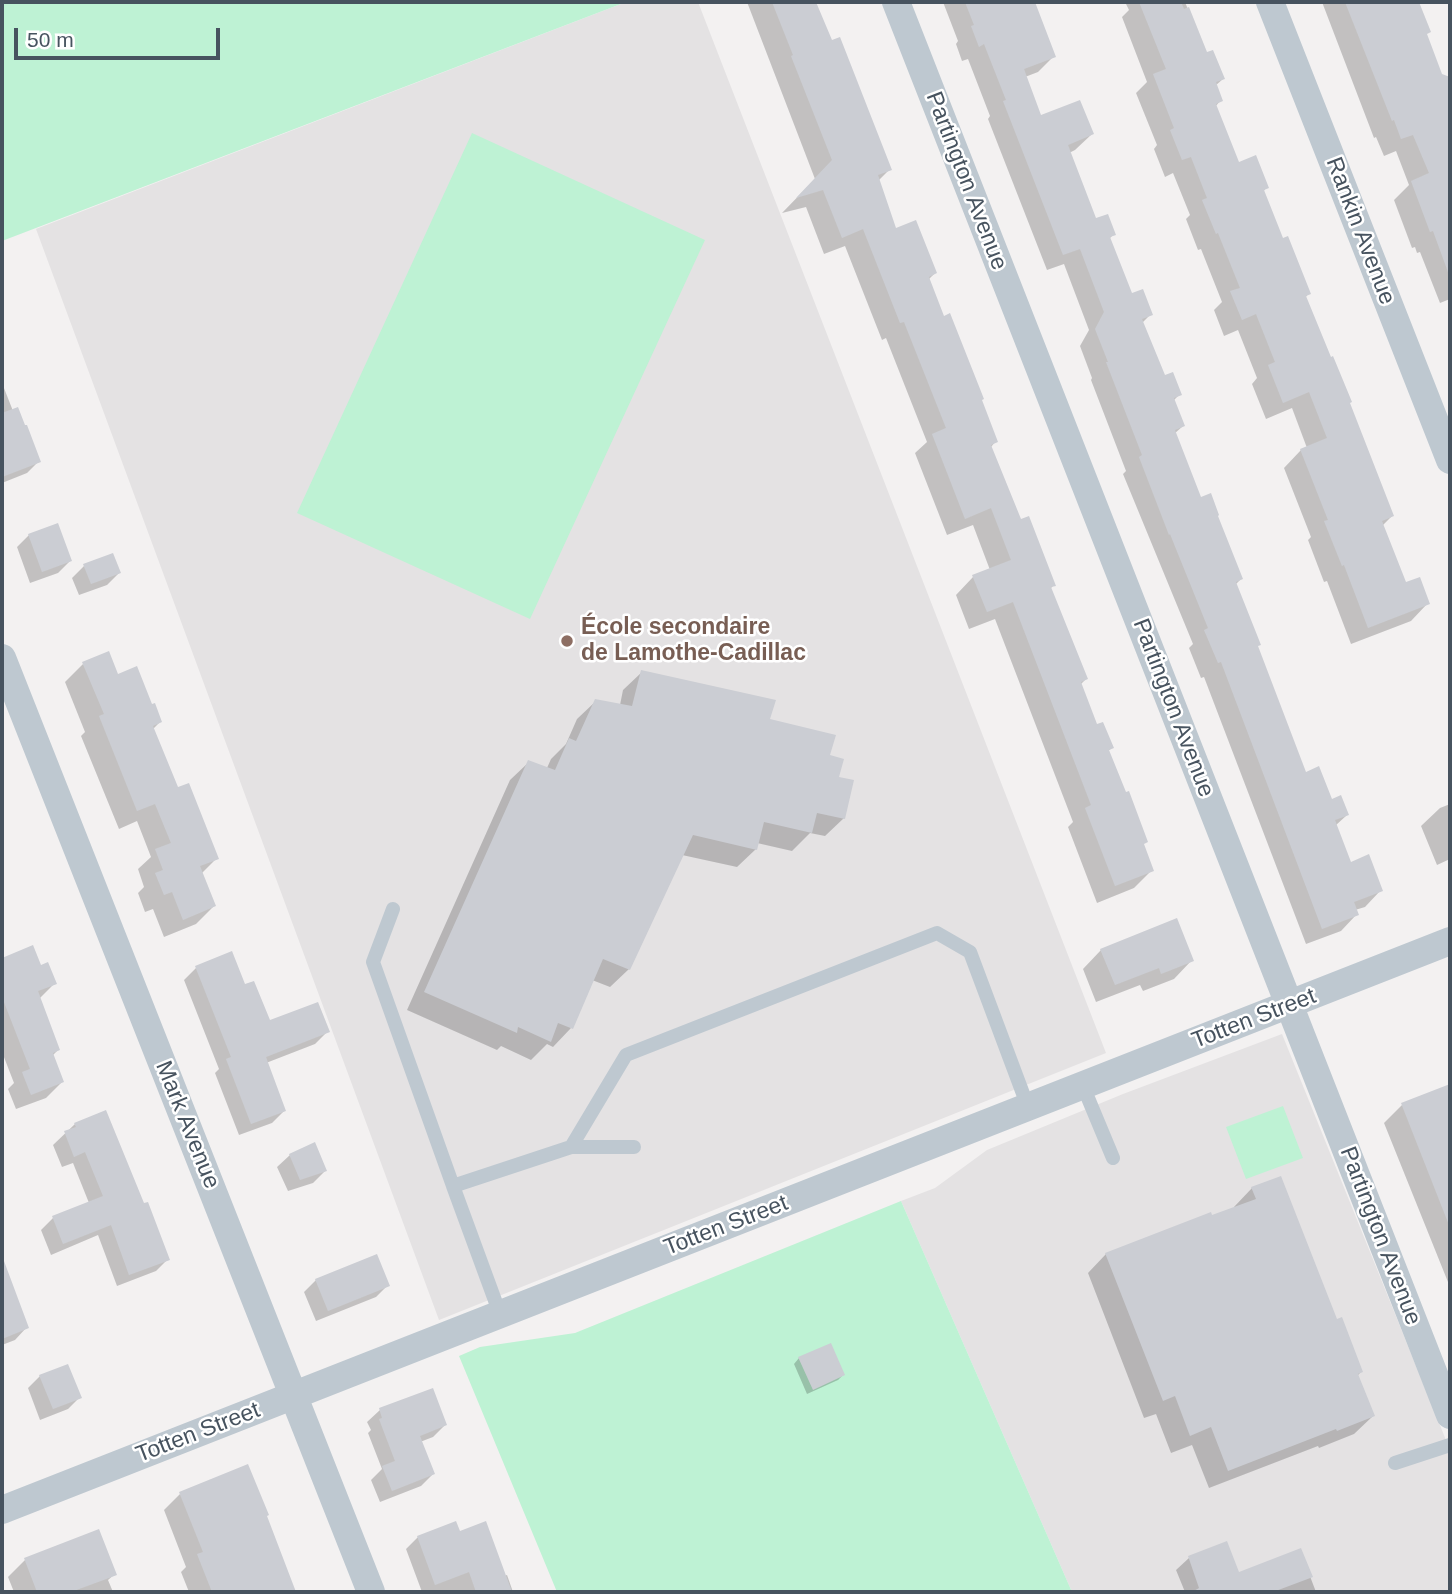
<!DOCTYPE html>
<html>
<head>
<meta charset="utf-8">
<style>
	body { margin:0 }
	#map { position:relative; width:1452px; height:1594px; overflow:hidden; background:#f3f1f1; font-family:Arial,sans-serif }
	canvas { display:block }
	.frame { position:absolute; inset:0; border:4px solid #47535f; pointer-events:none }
	.scale { position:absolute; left:14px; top:28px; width:206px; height:32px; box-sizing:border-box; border:4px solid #47535f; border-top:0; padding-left:9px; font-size:21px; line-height:24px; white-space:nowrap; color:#47535f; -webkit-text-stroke:5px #fff; paint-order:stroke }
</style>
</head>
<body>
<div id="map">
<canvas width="1452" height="1594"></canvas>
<div class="frame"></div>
<div class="scale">50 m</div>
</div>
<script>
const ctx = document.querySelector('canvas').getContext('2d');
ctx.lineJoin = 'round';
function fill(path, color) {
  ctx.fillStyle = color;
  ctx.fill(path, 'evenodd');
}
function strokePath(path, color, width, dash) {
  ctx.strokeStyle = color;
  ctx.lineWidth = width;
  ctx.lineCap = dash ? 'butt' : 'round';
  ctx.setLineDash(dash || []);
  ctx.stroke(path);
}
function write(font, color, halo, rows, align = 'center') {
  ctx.font = font + ' Arial,sans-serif';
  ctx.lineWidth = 5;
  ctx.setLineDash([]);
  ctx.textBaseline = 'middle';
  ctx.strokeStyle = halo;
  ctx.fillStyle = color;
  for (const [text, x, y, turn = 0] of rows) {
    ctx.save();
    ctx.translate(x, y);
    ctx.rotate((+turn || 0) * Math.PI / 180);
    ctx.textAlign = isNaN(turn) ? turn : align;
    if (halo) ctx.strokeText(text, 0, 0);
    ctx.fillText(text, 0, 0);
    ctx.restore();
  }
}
const education = new Path2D(`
	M626,2h72l408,1051 -667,267 -403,-1091z
	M1282,1034l168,416v142h-378l-171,-391 34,-13 52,-38 136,-56z`);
const green = new Path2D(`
	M2,2h624l-624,239z
	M472,133l233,107 -175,379 -233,-106z
	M1283,1106l20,52 -57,21 -20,-52z
	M901,1201l171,391h-515l-98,-236 21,-9 95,-14z`);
const shadow = new Path2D(`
	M747,2h68l16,40 59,127 -12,12 17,49 40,43 -7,7 68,161 -5,6 29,75 34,63 -4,4 36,90 -6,6 16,42 16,21 -4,3 44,119 -18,18 -37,15 -29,-76 5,-5 -78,-203 -26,10 -13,-34 17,-18 17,-7 -17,-45 -26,10 -32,-82 12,-11 -41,-104 -4,2 -37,-94 -21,8 -18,-47 -24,6 33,-34z
	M943,2h86l25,54 -16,16 -13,5 15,40 52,17 -17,16 -6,3 26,67 19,14 -5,5 22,57 20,18 -9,9 22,55 16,16 -7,7 10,25 -9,8 26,66 41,79 -6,6 21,63 49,126 42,41 -12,11 15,38 31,26 -16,17 -10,3 2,4 -16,17 -35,13 -102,-267 -3,1 -12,-30 4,-4 -70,-170 3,-3 -35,-91 1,-2 -12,-32 9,-16 -25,-66 -17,6 -59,-151 2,-3 -22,-57 -6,2 -6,-17 2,-3z
	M1125,2h60l21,52 17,25 -8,7 6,14 -6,7 23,57 28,24 -3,4 19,48 27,53 -4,5 87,218 -10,10 23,59 23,18 -17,18 -60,23 -24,-63 -3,1 -16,-42 3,-3 -27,-69 17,-18 6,-2 -15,-40 -26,11 -14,-35 5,-6 -19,-48 -14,6 -10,-26 8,-8 -21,-53 -3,1 -12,-31 4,-4 -17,-42 -8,4 -11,-28 3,-4 -21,-52 11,-11 -25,-65 7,-7z
	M1322,2h89l30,73 9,4v220l-10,4 -20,-51 -3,1 -2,-6 -3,1 -18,-48 15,-15 -13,-34 -12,5 -8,-19 -2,1z
	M2,383l11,28 26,50 -12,12 -25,10z
	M29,535l41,26 -12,12 -28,10 -13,-36z
	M84,566l35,7 -12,12 -28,10 -7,-17z
	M83,664l34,13 34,29 9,16 -7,7 24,61 40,68 -16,16 13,32 -18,18 -32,13 -11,-28 -8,3 -7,-19 6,-6 -6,-18 13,-12 -14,-36 -18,8 -38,-93 4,-4 -20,-50z
	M642,672l126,48 60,37 9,21 7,40 -19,18 -15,-3 -18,18 -35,-8 -1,6 -19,18 -55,-12 -53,114 -19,18 -18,-7 -21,48 -18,19 -6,-3 -16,16 -30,-14 -4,4 -90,-40 103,-230 19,-18 18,6 4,-9 15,-15 11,-25 19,-18 24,4 3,-15z
	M1450,804v55l-13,6 -16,-39 19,-18z
	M32,947l8,20 15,16 -16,16 19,51 -6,6 10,26 -16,16 -30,11 -8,-20 6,-6 -12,-31v-92z
	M1101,950l91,10 -18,19 -31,12 -3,-6 -44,17 -13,-33z
	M196,968l48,19 25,36 58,9 -12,12 -49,19 18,48 -12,12 -33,12 -24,-62 4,-4 -35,-89z
	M1449,1086l1,2v199l-66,-164 18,-18z
	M75,1124l93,135 -12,12 -39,15 -19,-51 -47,20 -10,-25 12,-12 36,-15 -16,-40 -11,4 -9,-22z
	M290,1155l35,16 -12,12 -25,8 -11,-24z
	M1252,1188l84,133 25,51 -4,4 16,40 -19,18 -35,14 -1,-2 -109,42 -17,-43 -21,8 -15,-39 -12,4 -56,-145 18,-19 129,-45 -1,-2z
	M316,1280l72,5 -12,12 -60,24 -12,-29z
	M20,1309l7,18 -12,13 -13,5v-29z
	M799,1358l44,17 -5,5 -31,14 -13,-30z
	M40,1376l40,21 -12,12 -28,11 -12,-32z
	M380,1410l65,15 -12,12 -13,5 13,32 -12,12 -41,16 -9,-22 11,-11 -14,-36 3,-3 -4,-8z
	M180,1494l85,22 29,76h-105l-8,-20 5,-5 -22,-57z
	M98,1532l17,42 -7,6 5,12h-99l-6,-15 17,-17z
	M459,1533l45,43 3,-1 6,17h-91l-16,-43 12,-12z
	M1226,1543l12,32 62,-25 16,42h-131l-9,-22 13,-12z`);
const building = new Path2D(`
	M772,2h44l16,38 8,-3 52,133 -14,5 18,53 20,-8 21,53 -8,4 15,39 6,-3 34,86 -2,1 16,42 -7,3 30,74 8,-3 27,70 -5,1 37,92 -7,3 16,42 6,-2 11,26 -5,2 17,42 3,-1 19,51 -4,2 10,27 -39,15 -30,-78 6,-3 -78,-203 -26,10 -15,-37 39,-15 -20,-52 -26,11 -33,-85 14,-6 -42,-106 -4,1 -37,-94 -21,9 -19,-48 -27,8 36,-38 -41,-104 2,-1z
	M965,2h70l21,55 -32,12 17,46 39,-15 14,34 -26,11 28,73 12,-4 8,21 -6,2 22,56 11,-4 10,26 -11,4 23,56 8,-3 9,23 -8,3 11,28 -10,4 26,67 10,-4 8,22 -1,1 25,63 -7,3 25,63 -3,1 48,126 13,-6 13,33 9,-4 8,20 -14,5 16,42 18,-8 14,37 -29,11 5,13 -37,14 -101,-267 -3,1 -14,-33 4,-2 -38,-94 -1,1 -30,-78 3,-2 -36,-93h2l-13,-33 9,-17 -24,-63 -17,6 -60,-154 3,-1 -22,-56 -5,3 -8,-21 3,-1z
	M1139,2h42l3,7 5,-2 18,45 6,-2 12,29 -9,3 7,19 -7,3 23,58 17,-7 13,33 -5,2 19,48 5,-2 23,58 -5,2 25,61 2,-1 19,46 -2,1 44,113 -12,5 24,61 14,-5 10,27 -62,24 -24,-63 -2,1 -18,-45 4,-1 -28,-71 27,-11 -18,-46 -26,11 -15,-38 7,-3 -19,-48 -14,6 -12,-29 10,-3 -22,-55 -2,1 -14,-34 5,-2 -16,-41 -9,3 -12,-30 4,-2 -21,-54 13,-5z
	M1345,2h74l12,30 -4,2 15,40 8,3v194l-2,1 -15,-41 -3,1 -19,-51 18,-8 -16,-38 -12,4 -7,-19 -2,1z
	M18,407l7,18h2l14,37 -39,15v-64z
	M58,523l14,38 -30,11 -14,-38z
	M113,553l8,20 -30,11 -8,-20z
	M109,651l9,23 19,-8 15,38 3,-1 7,19 -9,4 25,61 11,-4 30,76 -19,7 16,40 -33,14 -11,-28 -8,3 -9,-22 8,-3 -8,-21 16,-6 -16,-39 -18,7 -38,-95 5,-2 -22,-52z
	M641,670l135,30 -6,19 66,16 -6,20 14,4 -5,18 15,3 -9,39 -28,-6 -5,20 -48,-11 -7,28 -64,-15 -63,135 -27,-11 -30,70 -15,-6 -7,19 -33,-15 -1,6 -93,-41 104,-232 27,10 14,-32 7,3 19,-42 37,7z
	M1177,918l17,43 -33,13 -2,-6 -44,17 -15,-36z
	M33,945l8,20 7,-3 9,22 -19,7 22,59 -7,3 11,29 -33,13 -9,-23 8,-3 -28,-72v-39z
	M232,951l13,33 9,-3 16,39 48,-18 12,30 -64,25 20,54 -35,13 -25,-65 5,-2 -36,-91z
	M1450,1084v141h-1l-48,-122z
	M106,1110l38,93 4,-1 22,58 -41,15 -18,-50 -48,19 -11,-28 51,-20 -18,-44 -11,5 -10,-26 12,-4 -2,-4z
	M315,1142l12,29 -27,9 -11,-26z
	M1281,1176l56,143 5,-2 21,55 -5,2 17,42 -38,15 -1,-2 -108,42 -17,-44 -21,9 -15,-40 -12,5 -58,-148 106,-41 1,3 44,-16 -5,-12z
	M377,1254l13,32 -62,25 -13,-32z
	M2,1261h2l25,67 -27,11z
	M831,1343l14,32 -32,15 -15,-33z
	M68,1364l14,34 -29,11 -14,-34z
	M433,1388l14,37 -27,11 15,38 -43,17 -10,-25 13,-5 -16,-42 3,-1 -3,-10z
	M248,1464l21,51 -2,1 29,76h-84l-15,-38 6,-2 -24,-60z
	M456,1521l4,10 26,-10 26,71h-36l-7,-20 -34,13 -18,-49z
	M99,1529l18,46 -46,17h-34l-13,-34z
	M1227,1541l12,31 62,-24 12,29 -40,15h-81l7,-4 -11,-32z`);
const service = new Path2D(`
	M393,909l-20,53 80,224
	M1083,1086l30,72
	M571,1147l55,-92 311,-122 33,19 58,155
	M500,1314l-47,-128 118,-39h63
	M1395,1463l55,-18`);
const minor = new Path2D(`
	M896,2l554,1413
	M1270,2l180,458
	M2,658l369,934
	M2,1510l1448,-569`);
const markers = [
	[567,641,7,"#8d6e63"]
];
const streetNames = [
	["Partington Avenue",966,181,69],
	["Rankin Avenue",1360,231,69],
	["Partington Avenue",1173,708,69],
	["Totten Street",1254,1019,-21],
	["Mark Avenue",187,1125,68],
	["Totten Street",726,1226,-21],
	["Partington Avenue",1380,1236,69],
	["Totten Street",198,1433,-21]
];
const educationNames = [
	["École secondaire",581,628],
	["de Lamothe-Cadillac",581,654]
];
fill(education, '#e4e2e3');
fill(green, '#bef2d4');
fill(shadow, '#0003');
fill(building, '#cbcdd3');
strokePath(service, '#bec8d0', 14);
strokePath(minor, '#bec8d0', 28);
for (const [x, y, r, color] of markers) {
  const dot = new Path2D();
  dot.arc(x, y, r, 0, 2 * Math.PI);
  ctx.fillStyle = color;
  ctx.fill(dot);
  strokePath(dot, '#fff', 2.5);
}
write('23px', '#47535f', '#fff', streetNames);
write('bold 23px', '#785e54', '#fff', educationNames, 'left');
</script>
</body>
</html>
